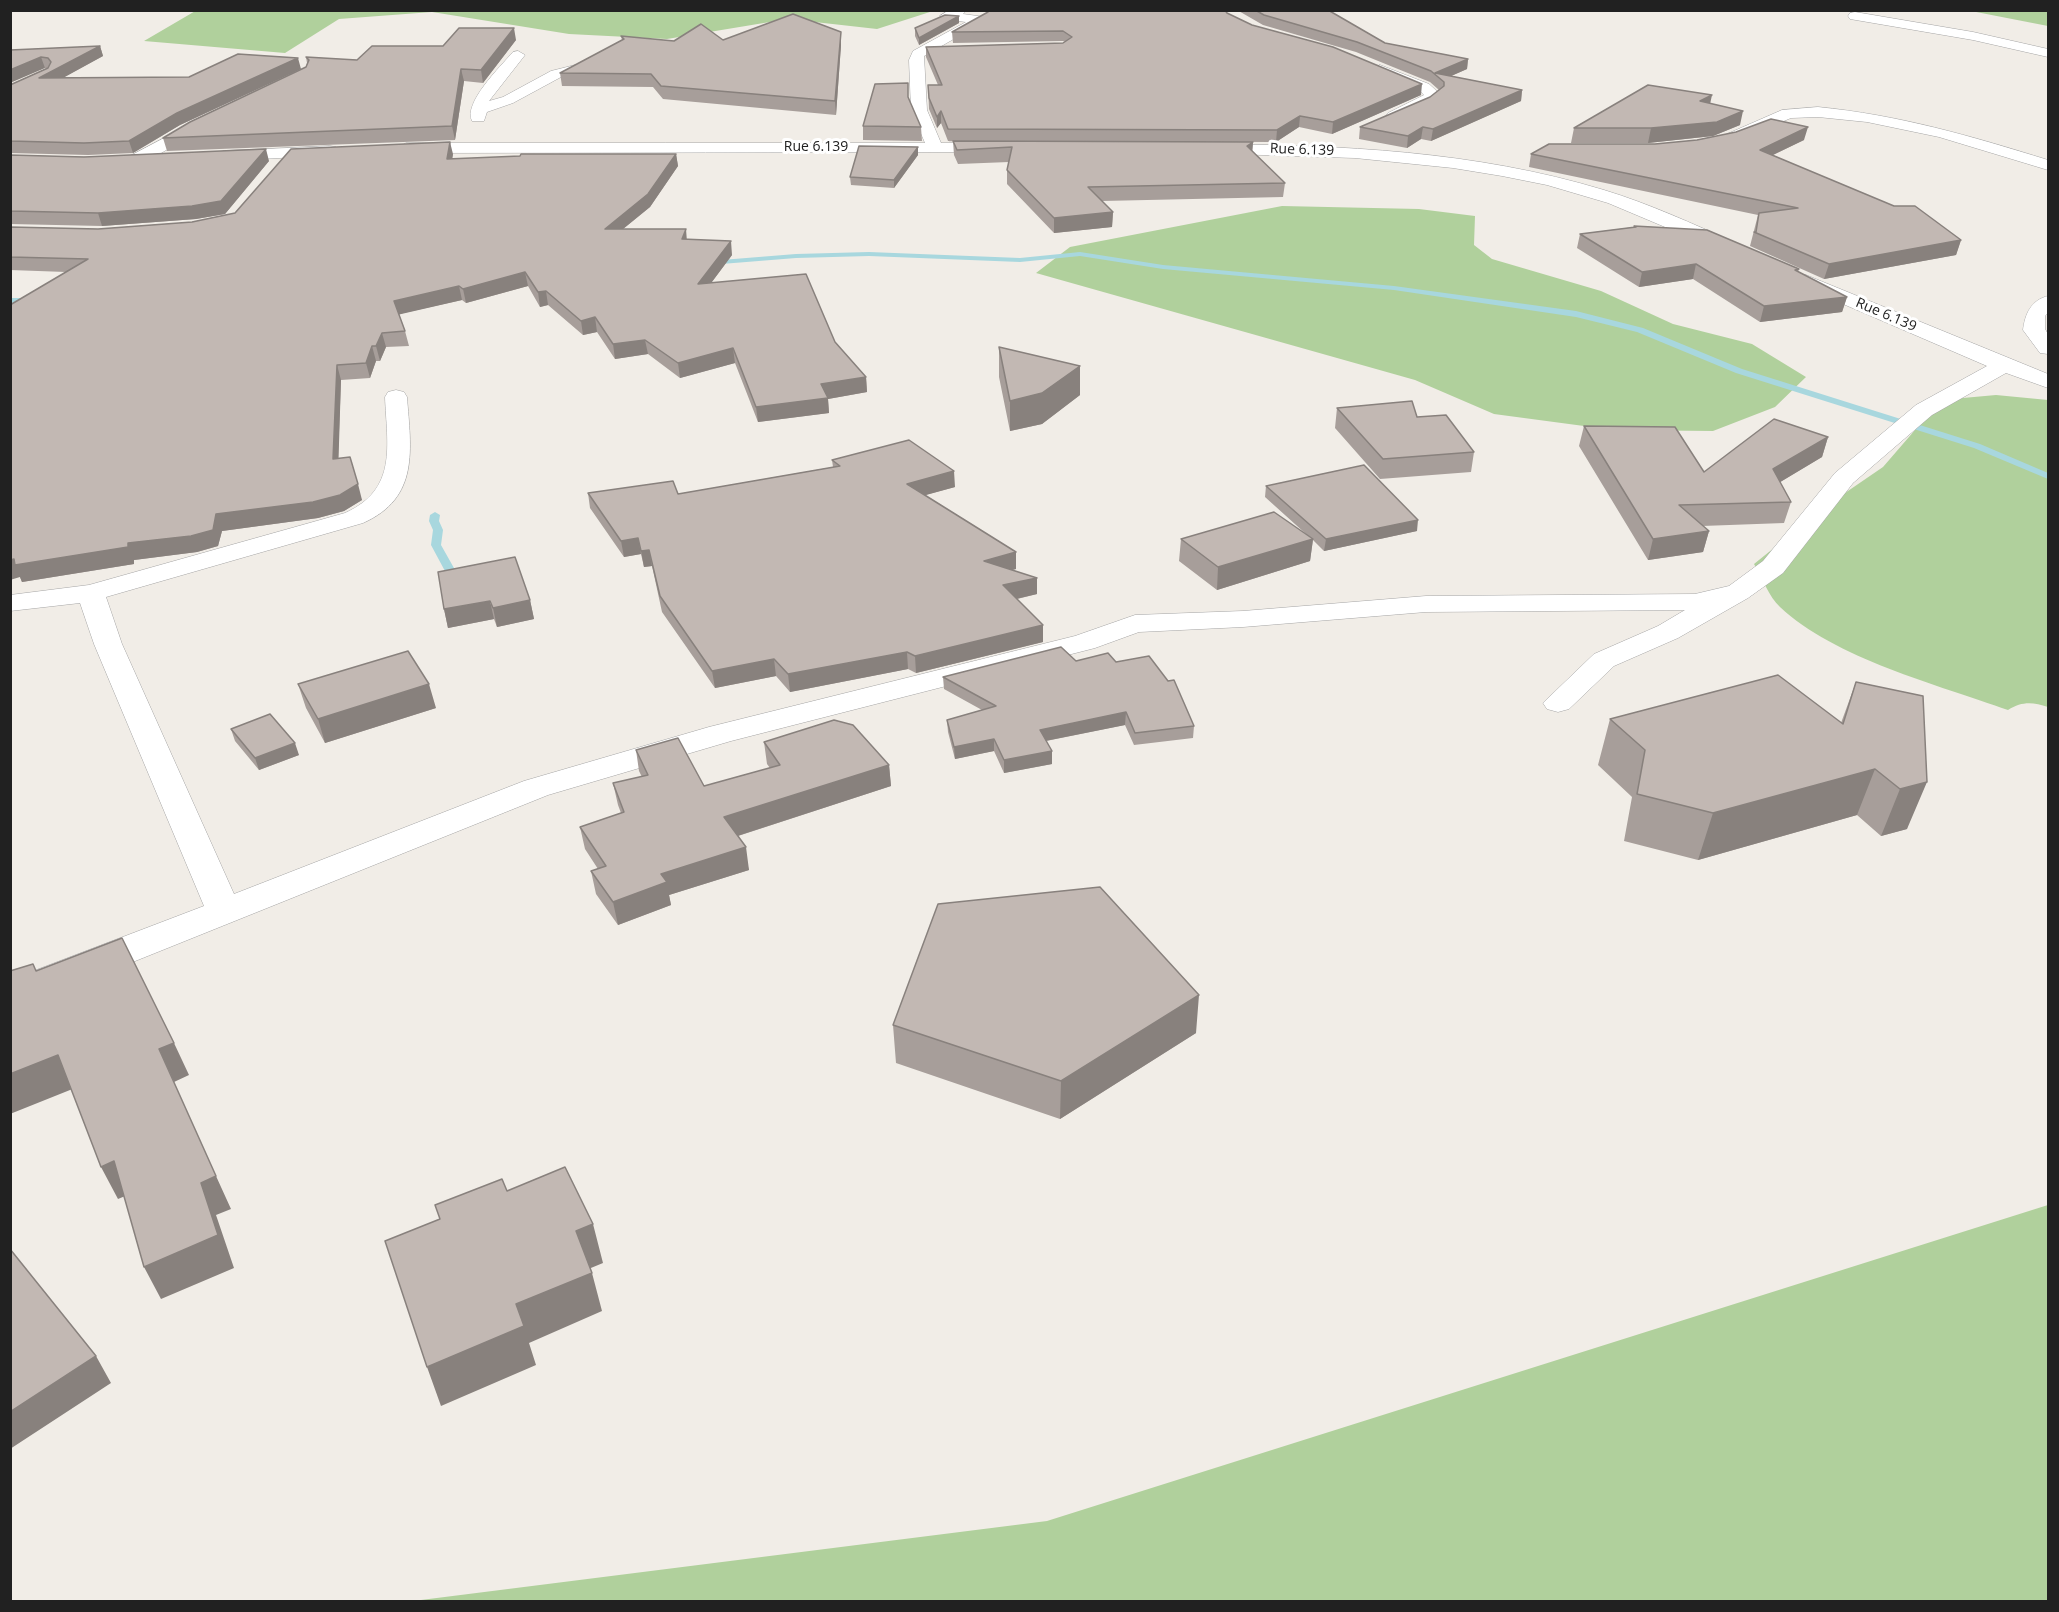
<!DOCTYPE html>
<html>
<head>
<meta charset="utf-8">
<style>
	body { margin:0 }
	#map { position:relative; width:2059px; height:1612px; overflow:hidden; background:#f1ede7; font-family:"Open Sans",sans-serif }
	canvas { display:block }
	.frame { position:absolute; inset:0; border:12px solid #212121; pointer-events:none }
</style>
</head>
<body>
<div id="map">
<canvas width="2059" height="1612"></canvas>
<div class="frame"></div>
</div>
<script>
const ctx = document.querySelector('canvas').getContext('2d');
ctx.lineJoin = 'round';
function fill(path, color) {
  ctx.fillStyle = color;
  ctx.fill(path, 'evenodd');
}
function strokePath(path, color, width, dash) {
  ctx.strokeStyle = color;
  ctx.lineWidth = width;
  ctx.lineCap = dash ? 'butt' : 'round';
  ctx.setLineDash(dash || []);
  ctx.stroke(path);
}
function write(font, color, halo, rows, align = 'center') {
  ctx.font = font + ' "Open Sans",sans-serif';
  ctx.lineWidth = 6;
  ctx.setLineDash([]);
  ctx.textBaseline = 'middle';
  ctx.strokeStyle = halo;
  ctx.fillStyle = color;
  for (const [text, x, y, turn = 0] of rows) {
    ctx.save();
    ctx.translate(x, y);
    ctx.rotate((+turn || 0) * Math.PI / 180);
    ctx.textAlign = isNaN(turn) ? turn : align;
    if (halo) ctx.strokeText(text, 0, 0);
    ctx.fillText(text, 0, 0);
    ctx.restore();
  }
}
const forest = new Path2D(`
	M197,10l736,1 -56,18 -89,-10 -121,20 -98,-5 -137,-22 -93,7 -54,34 -141,-12z
	M1971,11h77v15z
	M1282,206l137,3 56,7 -1,29 18,14 109,32 72,33 79,20 54,33 -31,30 -62,24 -99,-1 -120,-16 -79,-34 -379,-107 34,-26z
	M1996,395l52,5v307c-15,-5 -26,-6 -40,3 -70,-25 -174,-52 -228,-103 -11,-10 -18,-30 -26,-43l72,-58 57,-39 58,-67z
	M2048,1205v396h-1635l634,-80z`);
const stream = new Path2D(`
	M869,252l151,6 60,-6 83,13 231,21 182,25 67,17 99,41 238,75 68,29v6l-74,-31 -238,-75 -99,-41 -61,-15 -182,-27 -231,-21 -83,-13 -60,6 -151,-6 -73,2 -87,7 -4,-2 4,-2 87,-7z
	M10,298h22l4,2 -4,2 -22,1z
	M435,512l5,3 -1,6 4,9 -2,15 22,39 -2,2h-8l-22,-41 2,-15 -4,-9 1,-6z`);
const minor = new Path2D(`
	M949,10h18l-4,4 22,3 2,3 -63,36 3,54 14,33h58l8,5 -2,4 -599,1 -8,-5 8,-5h519l-14,-33 -2,-50 4,-9 53,-29 -24,-3 -2,-3z
	M1855,12l118,20 75,17v8l-75,-17 -123,-21 -2,-3 2,-3z
	M518,51l7,4 -36,46 14,-4 48,-26 36,-9 7,4 -2,3 -31,8 -48,26 -26,9 -3,9h-12c-9,-18 28,-54 41,-69z
	M1380,65l49,19 12,11c-10,12 -37,28 -53,24l-2,-3 2,-3 36,-18 -5,-5 -44,-18 -2,-3z
	M1818,107c81,8 153,29 230,53v10l-109,-33 -72,-15 -49,-5 -27,1 -58,24 -8,-5 2,-3 55,-24z
	M202,118l6,2 2,3 -2,3 -66,38h-12l-2,-4 2,-4z
	M1207,144c134,1 268,7 397,46 46,14 89,34 132,53l3,4 -3,4h-14l-114,-48 -61,-18 -45,-9 -49,-8 -98,-10 -154,-5 -2,-4 2,-4z
	M330,146l6,1 2,4 -2,4 -113,6 -8,-5 8,-5z
	M1806,275l242,99v14l-42,-15 -74,42 -79,68 -70,90 -35,25 -70,40 -64,28 -45,43 -11,3 -11,-3 -4,-6 51,-49 64,-28 27,-16 -259,2 -183,15 -104,5 -44,16 -364,93 -183,54 -460,185 -78,27v-27l194,-74 -110,-262 -14,-41 -70,8v-16l79,-10 256,-72c53,-24 42,-67 40,-116l3,-5 8,-2 8,2 3,5c4,52 13,101 -44,126l-257,74 16,47 112,250 290,-113 185,-54 366,-91 60,-21 108,-4 183,-15 269,-2 34,-8 34,-25 72,-88 81,-68 71,-39 -188,-81 -3,-4 3,-4z
	M2048,296v17l-3,3v13l3,5v20l-8,-1 -17,-23c2,-16 8,-30 25,-34z`);
const wall = new Path2D(`
	M1237,10h91l57,33 83,16 -1,10 -16,7 71,14 -1,11 -90,40 -10,-2 -14,9 -48,-9 1,-12 70,-30 9,-7 -9,-8 -74,-30 -93,-27z
	M1227,13l25,12 169,70 -89,39 -33,-7 -23,15 -328,-1 -7,-18 -4,5 -8,-19 -1,-24h10l-12,-28v-10l137,-4 2,-1 -2,-1 -110,2 -1,-11z
	M959,16v7l-40,22 -4,-9v-8z
	M841,32v13l-5,70 -173,-16 -10,-12 -91,-1 -2,-13 62,-33 -1,-4 53,5 49,-1z
	M516,40l-33,43 -19,-2 -9,59 -288,11 -4,-13 143,-71 1,-4 -1,-6 51,3 86,-14z
	M100,46l3,10 -39,21h125l112,-8 -121,56 -47,28 -45,2 -78,-2v-68l37,-17h-2l-35,-18z
	M908,97l13,30 1,14 -59,-1v-14z
	M1710,103l30,22 -27,11 -65,7h-77l3,-15z
	M1804,140l-31,15 188,85 -5,15 -132,24 -74,-33 8,-31 -229,-48 2,-13 124,-10z
	M953,141l300,1 -1,9 33,32 -2,14 -181,4 11,11 -1,15 -58,6 -47,-49v-14l2,-8 -51,2 -4,-9z
	M918,147v8l-24,33 -43,-3 -1,-8z
	M453,154l-1,5 224,-5 2,12 -28,41 -27,22 64,10 45,16 -21,28 124,59 31,35 1,15 -39,7 1,14 -71,9 -23,-59 -55,15 -32,-24 -33,5 -18,-27 -14,3 -35,-30 -8,2 -12,-21 -62,17 -4,-3 -63,14 6,17 4,15 -23,1 -6,14h-4l-6,17 -29,2 -3,79 24,41 -18,11 -26,7 -96,13 -4,15 -21,6 -63,8v4l-112,18 -2,-5 46,-305 -56,-2v-43l88,2 94,-7 43,-9z
	M10,155l259,6 -44,53 -29,5 -94,7 -92,-2z
	M1634,226l165,43 -1,3 49,25 -5,15 -82,10 -67,-43 -54,8 -62,-39 3,-14 54,-7z
	M999,347l81,19v29l-38,29 -32,7 -11,-54z
	M1337,408l80,9 57,35 -3,20 -91,7 -45,-51z
	M1584,426l120,46 124,-35 -6,20 -42,25 11,20 -7,21 -82,3 7,5 -6,21 -55,8 -69,-114z
	M832,460l123,27 -30,8 91,74 -4,1 25,8v16l-20,5 26,43 -127,31 -8,-4 -118,23 -14,-16 -61,12 -53,-76 -10,-46 -8,1 -3,-13 -17,3 -34,-49 -2,-15 90,1 155,-27z
	M1266,486l151,45 -93,20 -11,-11 -3,21 -93,29 -38,-29 2,-22 125,-5 -41,-37z
	M530,600l4,19 -37,8 -3,-8 -46,9 -4,-19z
	M1076,661l40,1 78,64 -1,12 -59,7 -9,-20 -79,16 6,23 -48,9 -10,-22 -39,8 -7,-27 -1,-12 35,-10 -38,-21 -1,-12z
	M1856,682l67,14 -16,133 -26,7 -24,-21 -159,45 -74,-19 8,-44 -34,-32 12,-46 231,4z
	M298,684l138,24 -111,35 -19,-35z
	M231,729l68,26 -40,15 -24,-29z
	M764,742l125,23 2,21 -153,50 11,34 -80,25 2,10 -53,20 -22,-31 -5,-23 7,-2 -13,-20 -5,-22 41,-14 -3,-8 -5,-22 29,-6 -3,-6 -3,-21 68,36 66,-18 -3,-4z
	M893,1025l303,8 -136,86 -164,-56z`);
const shadedWall = new Path2D(`
	M959,16v7l-40,22v-7z
	M514,28l2,12 -33,43 -2,-13z
	M841,32v13l-5,70 -1,-14z
	M100,46l3,10 -60,33 -4,-11z
	M41,57l4,11 -35,15v-13z
	M298,58l3,11 -121,56 -47,28 -4,-12 48,-28z
	M1468,59l-1,10 -25,11 -7,-7z
	M461,69l3,12 -9,59 -3,-14z
	M1422,84l-1,11 -89,39 1,-12z
	M1522,90l-1,11 -90,40 2,-12z
	M1712,95l-3,14 -9,-8z
	M941,111v12l-4,5v-11z
	M1743,111l-3,14 -27,11 -65,7 3,-15z
	M1300,116l-1,11 -23,15 1,-12z
	M1423,127l-2,12 -14,9 1,-12z
	M1808,127l-4,13 -48,23 4,-13z
	M450,142l3,12 -3,18 -3,-13z
	M1253,142l-1,14 -5,-10z
	M918,147v8l-24,33v-8z
	M266,149l3,12 -44,53 -29,5 -94,7 -4,-13z
	M676,154l2,12 -28,41 -43,35 -2,-13z
	M1113,212l-1,15 -58,6v-15z
	M686,229l1,13 -5,-3z
	M1961,240l-5,15 -132,24 5,-15z
	M731,241l1,14 -32,43 -2,-14z
	M1696,264l-3,15 -54,8 3,-15z
	M525,272l3,14 -62,17 -3,-14z
	M459,286l3,14 -65,15 -3,-14z
	M546,291l2,14 -8,2 -2,-15z
	M1847,297l-5,15 -82,10 4,-16z
	M595,317l2,15 -14,3 -2,-14z
	M382,333l4,14 -6,14 -4,-15z
	M645,340l3,14 -33,5 -2,-15z
	M372,346l4,15 -6,17 -4,-15z
	M733,348l2,15 -55,15 -2,-15z
	M337,365l4,15 -3,95 -5,-16z
	M1080,366v29l-38,29 -32,7v-30z
	M866,377l1,15 -39,7 1,14 -71,9 -2,-15 65,-23z
	M1828,437l-6,20 -55,33 6,-21z
	M954,471l1,16 -47,13 -1,-16z
	M358,484l4,16 -18,11 -26,7 -96,13 -4,15 -21,6 -63,8v4l-112,18 -2,-5 -10,3v-20l4,-1 114,-16 88,-29z
	M1418,520l-1,11 -93,20 2,-12z
	M1709,531l-6,21 -55,8 5,-21z
	M638,538l3,16 -17,3 -3,-16z
	M1313,539l-3,22 -93,29 1,-23z
	M649,550l3,16 -8,1 -3,-16z
	M1016,552v17l-32,8v-16z
	M1037,578v16l-34,8v-17z
	M530,600l4,19 -37,8 -4,-19z
	M490,601l4,18 -46,9 -4,-19z
	M1043,625v17l-127,31 -1,-17z
	M907,652l1,17 -118,23 -2,-18z
	M774,659l2,17 -61,12 -3,-17z
	M429,684l7,24 -111,35 -7,-24z
	M1126,712l-1,13 -85,17v-12z
	M994,739v12l-39,8 -1,-12z
	M295,743l4,12 -40,15 -4,-12z
	M1052,751v13l-48,9v-13z
	M889,765l2,21 -163,53 -4,-22z
	M1875,769l-18,46 -159,45 15,-47z
	M1927,782l-20,47 -26,7 19,-47z
	M746,847l3,23 -80,25 2,10 -53,20 -5,-23 48,-28z
	M1199,995l-3,38 -136,86 1,-38z
	M174,1043l15,32 -15,7 -15,-33z
	M58,1055l17,33 -65,26v-40z
	M114,1161l16,33 -12,5 -17,-32z
	M216,1176l15,33 -15,6 18,53 -73,31 -17,-32 57,-84z
	M593,1224l10,39 -17,7 -10,-39z
	M592,1273l10,38 -73,32 7,22 -95,41 -14,-39 89,-63z
	M96,1356l15,27 -101,66v-37z`);
const building = new Path2D(`
	M988,10h237l2,3 25,12 81,22 89,37 -89,38 -33,-6 -23,14 -329,-1 -7,-18 -4,6 -8,-19 -1,-13h14l-16,-38 137,-4 9,-6 -9,-6 -111,1 36,-20z
	M1255,10h73l57,33 83,16 -33,14 87,17 -89,39 -10,-2 -15,9 -48,-9 70,-30 14,-11v-4l-13,-11 -74,-29 -93,-27z
	M793,14l48,18 -6,69 -174,-15 -10,-12 -91,-1 64,-34 -3,-3 53,5 27,-17 22,16z
	M945,15l14,1 -40,22 -4,-10z
	M459,28h55l-33,42 -20,-1 -9,57 -289,12 27,-16 116,-55 3,-7 -3,-3 51,3 15,-14h71z
	M100,46l-61,32 150,-1 49,-23 60,4 -121,55 -48,28 -45,2 -74,-2v-56l38,-17 3,-6 -3,-4 -7,-1 -31,13v-20z
	M908,83v14l13,30 -58,-1 12,-42z
	M1648,85l64,10 -12,6 43,10 -26,11 -66,6h-77z
	M1771,119l37,8 -48,23 134,56h21l46,34 -132,24 -75,-32h2l3,-19 39,-5 -267,-54 18,-10h106l42,-4 39,-8z
	M953,141l300,1 -6,4 38,37 -197,4 25,25 -59,6 -47,-48 5,-23 -55,3z
	M450,142l-3,17 73,-3 1,-2h155l-28,40 -43,35h81l-4,10 49,2 -33,43 108,-10 29,68 31,35 -45,7 7,14 -72,9 -23,-59 -55,15 -33,-23 -32,4 -18,-27 -14,4 -35,-30 -8,1 -13,-20 -62,17 -4,-3 -65,15 11,30 -23,2 -6,13h-4l-6,17 -29,2 -4,94 17,-2 8,27 -18,11 -27,7 -97,12 -3,16 -22,6 -63,7v4l-113,18 -1,-6 -4,1v-255l78,-46 -78,-2v-30l88,2 94,-7 43,-9 56,-64z
	M859,146l59,1 -24,33 -44,-3z
	M266,149l-45,52 -29,5 -94,7 -88,-2v-56l74,2z
	M1634,226l73,4 92,39 -4,1 52,27 -83,9 -68,-42 -54,8 -62,-38 56,-7z
	M999,347l81,19 -38,27 -32,8z
	M1412,401l5,16 29,-2 28,37 -91,7 -46,-51z
	M1774,419l54,18 -55,32 18,33 -112,3 30,26 -56,8 -69,-113 91,1 29,45z
	M909,440l45,31 -47,13 109,68 -32,9 53,17 -34,7 40,40 -128,31 -8,-4 -119,22 -14,-15 -62,12 -52,-75 -11,-46 -8,1 -3,-13 -17,3 -33,-48 85,-12 5,13 162,-28 -8,-6z
	M1364,465l54,55 -92,19 -60,-53z
	M1274,512l39,27 -95,28 -37,-28z
	M515,557l15,43 -37,8 -3,-7 -46,8 -6,-37z
	M1061,647l15,14 32,-8 8,9 33,-6 19,25 6,-1 20,46 -59,7 -9,-21 -86,18 12,21 -48,9 -10,-21 -40,8 -7,-27 49,-14 -53,-29z
	M408,651l21,33 -111,35 -20,-35z
	M1778,675l65,49 13,-42 67,14 4,86 -27,7 -25,-20 -162,44 -76,-19 8,-44 -35,-31z
	M270,714l25,29 -40,15 -24,-29z
	M834,720l19,5 36,40 -165,52 22,30 -85,27 6,8 -54,20 -22,-31 15,-5 -26,-39 44,-15 -11,-29 35,-8 -12,-25 42,-12 26,48 76,-21 -16,-23z
	M1100,887l99,108 -138,86 -168,-56 45,-121z
	M122,938l52,105 -15,6 57,127 -15,7 17,52 -74,32 -30,-106 -13,6 -43,-112 -48,19v-103l23,-7 3,7z
	M565,1167l28,57 -17,7 16,42 -76,31 8,22 -97,41 -42,-126 55,-22 -5,-14 67,-26 5,12z
	M10,1249l86,107 -86,56z`);
const farStreetnames = [
	["Rue 6.139",816,147],
	["Rue 6.139",1302,150,2],
	["Rue 6.139",1886,315,23]
];
fill(forest, '#b0d09c');
fill(stream, '#a8d7de');
strokePath(minor, '#a5a5a5', 1);
fill(minor, '#fff');
fill(wall, '#a79e9a');
fill(shadedWall, '#88817d');
fill(building, '#c2b8b3');
strokePath(building, '#88817d', 1.5);
write('14px', '#212121', '#fff', farStreetnames);
</script>
</body>
</html>
